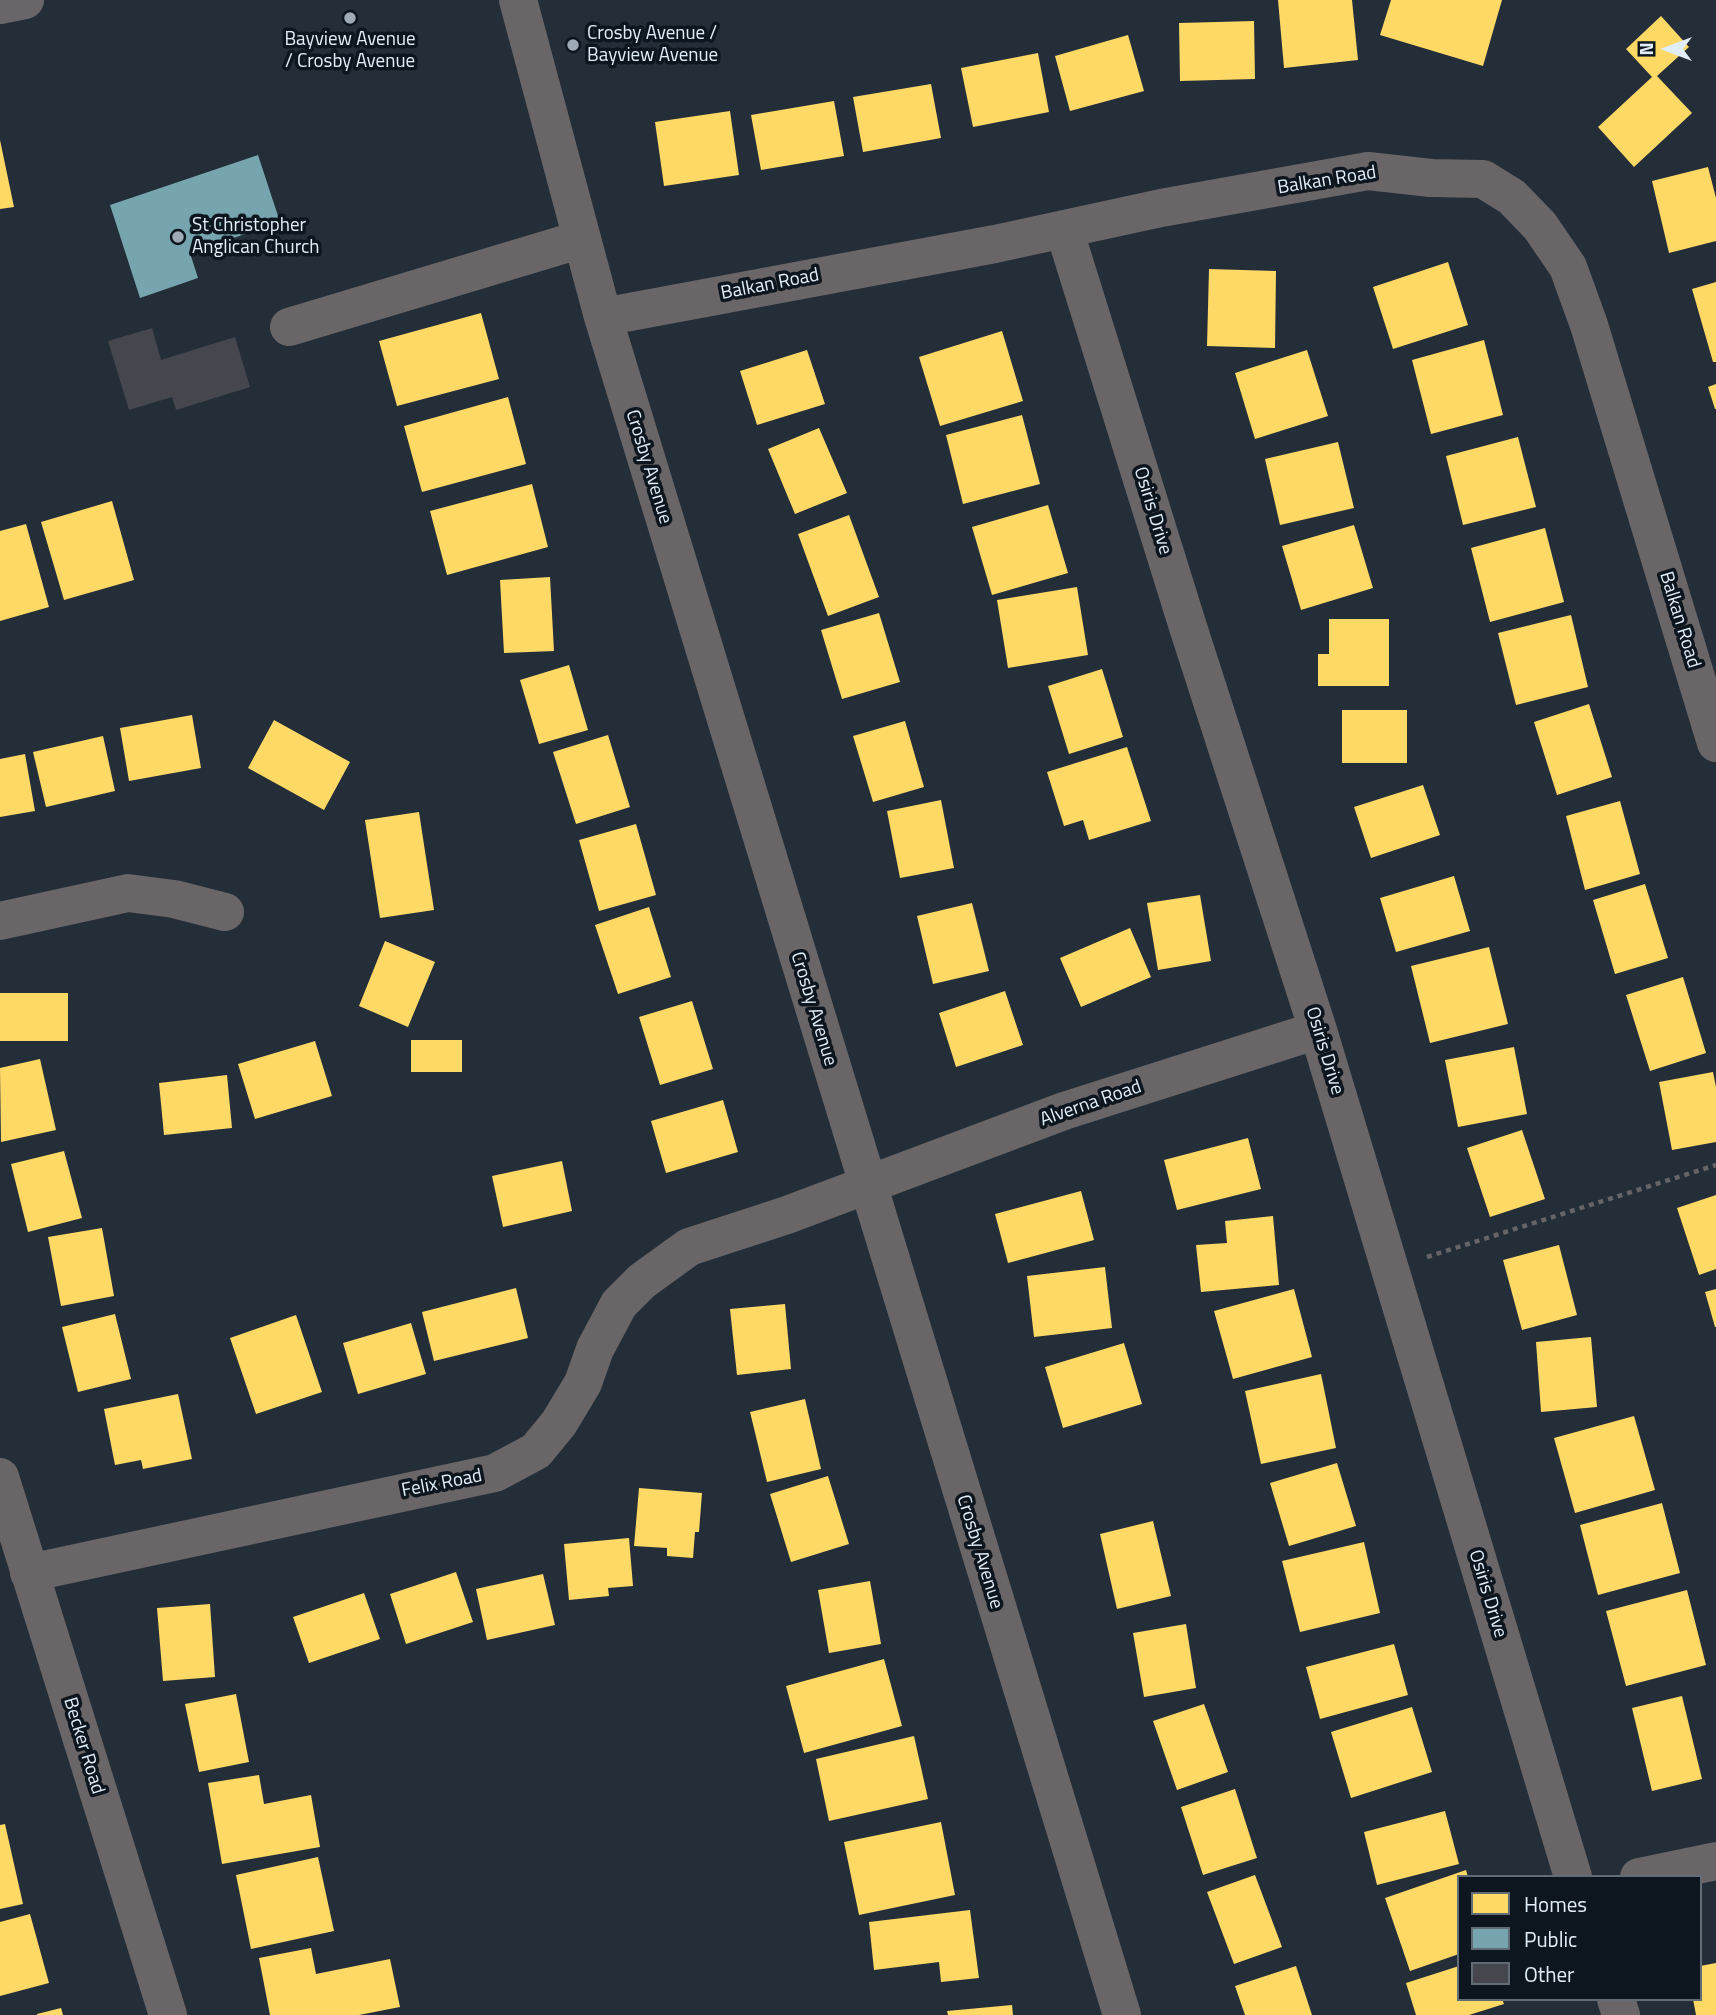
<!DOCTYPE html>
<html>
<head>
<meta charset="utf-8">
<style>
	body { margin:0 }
	#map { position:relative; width:1716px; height:2015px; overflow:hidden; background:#232e39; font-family:"Titillium Web",sans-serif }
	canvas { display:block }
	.legend { position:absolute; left:1457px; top:1875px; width:245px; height:126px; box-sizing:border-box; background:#0d161e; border:2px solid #626c76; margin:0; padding:9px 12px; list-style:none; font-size:21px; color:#e1eefa }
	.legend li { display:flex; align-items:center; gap:14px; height:35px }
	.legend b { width:35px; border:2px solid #626c76 }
	.north { position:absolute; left:1632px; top:14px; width:70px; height:70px; -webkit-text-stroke:5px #0d161e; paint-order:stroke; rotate:270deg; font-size:19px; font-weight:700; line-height:28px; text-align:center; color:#e1eefa }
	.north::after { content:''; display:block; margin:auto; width:24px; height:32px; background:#e1eefa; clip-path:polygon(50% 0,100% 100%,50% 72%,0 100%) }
</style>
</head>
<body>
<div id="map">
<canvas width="1716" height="2015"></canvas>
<ul class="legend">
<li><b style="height:19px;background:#ffd966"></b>Homes</li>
<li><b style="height:19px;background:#76a5af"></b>Public</li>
<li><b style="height:19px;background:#46464e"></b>Other</li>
</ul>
<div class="north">N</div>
</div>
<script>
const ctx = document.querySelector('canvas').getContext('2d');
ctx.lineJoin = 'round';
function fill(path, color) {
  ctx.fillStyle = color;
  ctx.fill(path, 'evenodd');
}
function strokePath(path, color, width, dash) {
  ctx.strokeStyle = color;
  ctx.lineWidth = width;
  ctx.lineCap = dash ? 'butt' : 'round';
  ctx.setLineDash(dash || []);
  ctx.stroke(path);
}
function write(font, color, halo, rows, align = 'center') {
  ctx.font = font + ' "Titillium Web",sans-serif';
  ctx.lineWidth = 7;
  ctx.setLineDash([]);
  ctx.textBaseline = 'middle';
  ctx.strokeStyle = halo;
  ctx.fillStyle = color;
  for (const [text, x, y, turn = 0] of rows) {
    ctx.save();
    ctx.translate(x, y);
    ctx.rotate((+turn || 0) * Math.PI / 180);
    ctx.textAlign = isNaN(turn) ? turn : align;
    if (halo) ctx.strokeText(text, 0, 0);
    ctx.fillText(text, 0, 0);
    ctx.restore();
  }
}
const homes = new Path2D(`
	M1278,0h74l6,60 -74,8z
	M1391,0h111l-19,66 -103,-31z
	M1661,16l28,31 -32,29 35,37 -58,54 -36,-40 54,-50 -26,-28z
	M1254,21l1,58 -75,2 -1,-58z
	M1128,35l16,56 -74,20 -15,-55z
	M1038,53l11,59 -76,15 -12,-59z
	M931,84l10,54 -78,14 -10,-55z
	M834,101l10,55 -83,14 -10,-55z
	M730,111l9,64 -75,11 -9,-64z
	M0,140l14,67 -14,2z
	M1708,167l8,31v43l-47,12 -17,-72z
	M1448,262l20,63 -75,24 -20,-62z
	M1209,269l67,2 -1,77 -68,-2z
	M1716,282v80h-3l-21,-73z
	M481,313l18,66 -102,27 -18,-65z
	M1002,331l21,70 -83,25 -21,-69z
	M1484,340l19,75 -72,19 -19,-74z
	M807,350l18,54 -68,21 -17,-54z
	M1307,350l21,66 -73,23 -20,-66z
	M1716,384v25h-1l-7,-22z
	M508,397l18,67 -104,28 -18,-66z
	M1022,415l18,69 -77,20 -17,-69z
	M819,428l28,65 -52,21 -27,-65z
	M1518,437l18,70 -73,18 -17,-69z
	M1338,442l16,66 -74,17 -15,-66z
	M532,484l16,63 -101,28 -17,-64z
	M112,501l22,79 -70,20 -23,-78z
	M1048,505l20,68 -76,22 -20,-68z
	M849,515l30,82 -51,19 -30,-82z
	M26,524l23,83 -49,14v-90z
	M1354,525l19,63 -72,22 -19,-64z
	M1545,528l19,74 -74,20 -19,-74z
	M550,577l4,74 -50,2 -4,-73z
	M1077,587l11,68 -80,13 -11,-68z
	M879,613l21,69 -58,17 -21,-69z
	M1571,615l17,72 -72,18 -18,-72z
	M1329,619h60v67h-71v-32h11z
	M569,665l19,65 -49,14 -19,-64z
	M1102,669l21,68 -54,17 -21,-68z
	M1589,704l23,73 -55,18 -23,-73z
	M1342,710h65v53h-65z
	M192,715l9,53 -72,13 -9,-53z
	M274,720l76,42 -26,48 -76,-42z
	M905,721l19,66 -51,15 -20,-66z
	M608,735l22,72 -54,17 -23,-72z
	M103,736l12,55 -69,16 -13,-55z
	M1127,747l24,74 -62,19 -6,-20 -19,6 -17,-54z
	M25,754l10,57 -35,6v-58z
	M1423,785l17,50 -69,23 -17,-51z
	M941,800l13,68 -54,10 -13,-67z
	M1620,801l20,73 -55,16 -19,-74z
	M419,812l15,98 -54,8 -15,-98z
	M636,824l20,71 -57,16 -20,-71z
	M1454,876l16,55 -74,21 -16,-54z
	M1645,884l23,74 -53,16 -22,-74z
	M1200,895l11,66 -53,9 -11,-67z
	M972,903l17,68 -56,13 -16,-68z
	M649,907l22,70 -53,17 -23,-69z
	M1130,928l21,49 -70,30 -21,-49z
	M385,941l50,21 -27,65 -49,-21z
	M1489,947l19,77 -78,19 -19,-77z
	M1683,977l23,76 -56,18 -24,-76z
	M1005,991l18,54 -67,22 -17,-54z
	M0,993h68v48h-68z
	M692,1001l21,68 -53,16 -21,-68z
	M411,1040h51v32h-51z
	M315,1041l17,55 -77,23 -17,-55z
	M1514,1047l13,67 -69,13 -13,-67z
	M40,1059l16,71 -55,12 -1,-74z
	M1713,1072l3,15v55l-44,8 -13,-68z
	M227,1075l5,53 -68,7 -5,-52z
	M723,1100l15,52 -72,21 -15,-52z
	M1522,1130l23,69 -55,18 -23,-69z
	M1248,1138l13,51 -84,21 -13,-50z
	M64,1151l18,67 -54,14 -17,-68z
	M562,1161l10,50 -69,16 -11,-51z
	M1081,1191l13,49 -86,23 -13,-49z
	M1716,1195v74l-17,6 -22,-67z
	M1273,1216l6,69 -78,7 -5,-47 31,-2 -2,-22z
	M102,1228l12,68 -53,10 -13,-69z
	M1559,1245l18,70 -55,15 -19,-70z
	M1105,1267l7,61 -78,9 -7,-61z
	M516,1288l12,50 -94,23 -12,-49z
	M1294,1289l18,68 -79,22 -19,-68z
	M1716,1289v38h-1l-10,-35z
	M785,1304l6,65 -54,6 -7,-66z
	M115,1314l16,65 -53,13 -16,-65z
	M296,1315l26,77 -66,22 -26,-76z
	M411,1323l15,51 -68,20 -15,-51z
	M1591,1337l6,70 -56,5 -5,-70z
	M1124,1343l18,61 -79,24 -18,-61z
	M1321,1374l15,74 -75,16 -16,-73z
	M178,1394l14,65 -49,10 -2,-9 -26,5 -11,-56z
	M805,1399l16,70 -54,13 -17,-70z
	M1634,1416l21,74 -80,23 -21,-75z
	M1337,1463l19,63 -67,20 -19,-63z
	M828,1476l21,68 -58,18 -21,-68z
	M639,1488l63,5 -3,39h-4l-2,26 -26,-2v-8l-33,-2z
	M1662,1503l18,70 -82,22 -18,-70z
	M1153,1521l18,75 -54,13 -17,-75z
	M629,1538l4,48 -25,2 1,8 -40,4 -5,-56z
	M1364,1542l16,71 -80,19 -18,-71z
	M456,1572l17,50 -67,22 -16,-50z
	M543,1574l12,51 -68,15 -11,-51z
	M870,1581l11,63 -52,9 -11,-63z
	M1687,1590l19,75 -80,21 -20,-75z
	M364,1593l16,46 -71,24 -16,-46z
	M210,1604l5,73 -52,4 -6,-73z
	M1186,1624l10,64 -52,9 -11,-64z
	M1394,1644l14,51 -88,24 -14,-52z
	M884,1659l18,67 -98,27 -18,-67z
	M236,1694l13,68 -50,10 -14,-68z
	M1682,1696l20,83 -50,12 -20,-83z
	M1204,1704l24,68 -51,18 -24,-69z
	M1412,1707l20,65 -81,26 -20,-66z
	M914,1736l14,63 -99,22 -13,-62z
	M259,1775l5,29 47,-9 9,52 -98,17 -14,-81z
	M1235,1789l22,69 -54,17 -22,-68z
	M1445,1811l14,53 -82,21 -13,-53z
	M941,1822l14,73 -96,20 -15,-73z
	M5,1824l18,80 -23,5v-84z
	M318,1857l16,74 -83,18 -15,-74z
	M1466,1870l2,7h-9v77l-49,17 -25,-73z
	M1255,1875l27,72 -48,17 -27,-72z
	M970,1910l9,68 -38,4 -2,-20 -65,8 -5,-48z
	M30,1914l19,69 -49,13v-74z
	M311,1948l5,26 74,-15 10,48 -41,8h-89l-11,-57z
	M1716,1963v52h-20l-3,-16h7v-33z
	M1296,1966l16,49h-67l-10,-29z
	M1459,1966v33h43l2,5 -35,11h-53l-10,-32z
	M1012,2005l1,10h-65l-1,-4z
	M61,2008l2,7h-26v-1z`);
const public = new Path2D(`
	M258,155l22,67 -90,31 8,25 -58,20 -30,-93z`);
const building = new Path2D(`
	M152,328l9,32 74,-23 15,50 -74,23 -4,-13 -43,13 -21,-69z`);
const path = new Path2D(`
	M1427,1257l289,-92`);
const minor = new Path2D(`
	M518,0l85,317 519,1698
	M1064,229l124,398 130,403 255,847
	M603,317l392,-73 166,-36 207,-37 63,7 52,1 29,18 28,29 28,41 21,58 127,418
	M289,327l293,-88
	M0,921l128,-28 46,6 51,13
	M0,1477l168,538
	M29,1573l466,-100 41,-22 23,-28 24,-40 12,-34 24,-45 23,-23 47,-34 98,-32 277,-104 254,-81
	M1639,1877l77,-16
	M1616,1999l5,16`);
const major = new Path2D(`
	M0,5l25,-5`);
const markers = [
	[350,18,7,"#9eabb6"],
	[573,45,7,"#9eabb6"],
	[178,237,7,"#9eabb6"]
];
const poiNames = [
	["Crosby Avenue /",587,34],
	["Bayview Avenue",587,56],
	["Bayview Avenue",350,40,"center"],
	["/ Crosby Avenue",350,62,"center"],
	["St Christopher",192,226],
	["Anglican Church",192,248]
];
const streetNames = [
	["Balkan Road",1327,181,-9],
	["Balkan Road",770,285,-11],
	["Crosby Avenue",648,467,73],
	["Osiris Drive",1152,511,73],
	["Balkan Road",1679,620,73],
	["Crosby Avenue",813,1009,73],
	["Osiris Drive",1324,1051,73],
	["Alverna Road",1091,1104,-19],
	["Felix Road",442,1484,-11],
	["Crosby Avenue",979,1552,73],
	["Osiris Drive",1487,1594,73],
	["Becker Road",83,1746,73]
];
fill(homes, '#ffd966');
fill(public, '#76a5af');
fill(building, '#46464e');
strokePath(path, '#656569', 4.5, [5, 5]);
strokePath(minor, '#6a6567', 38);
strokePath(major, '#696569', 38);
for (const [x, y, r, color] of markers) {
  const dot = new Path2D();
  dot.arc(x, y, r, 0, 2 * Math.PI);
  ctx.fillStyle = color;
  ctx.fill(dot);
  strokePath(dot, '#0d161e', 2.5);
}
write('19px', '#e1eefa', '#0d161e', poiNames, 'left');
write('19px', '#e1eefa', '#0d161e', streetNames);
</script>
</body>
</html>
